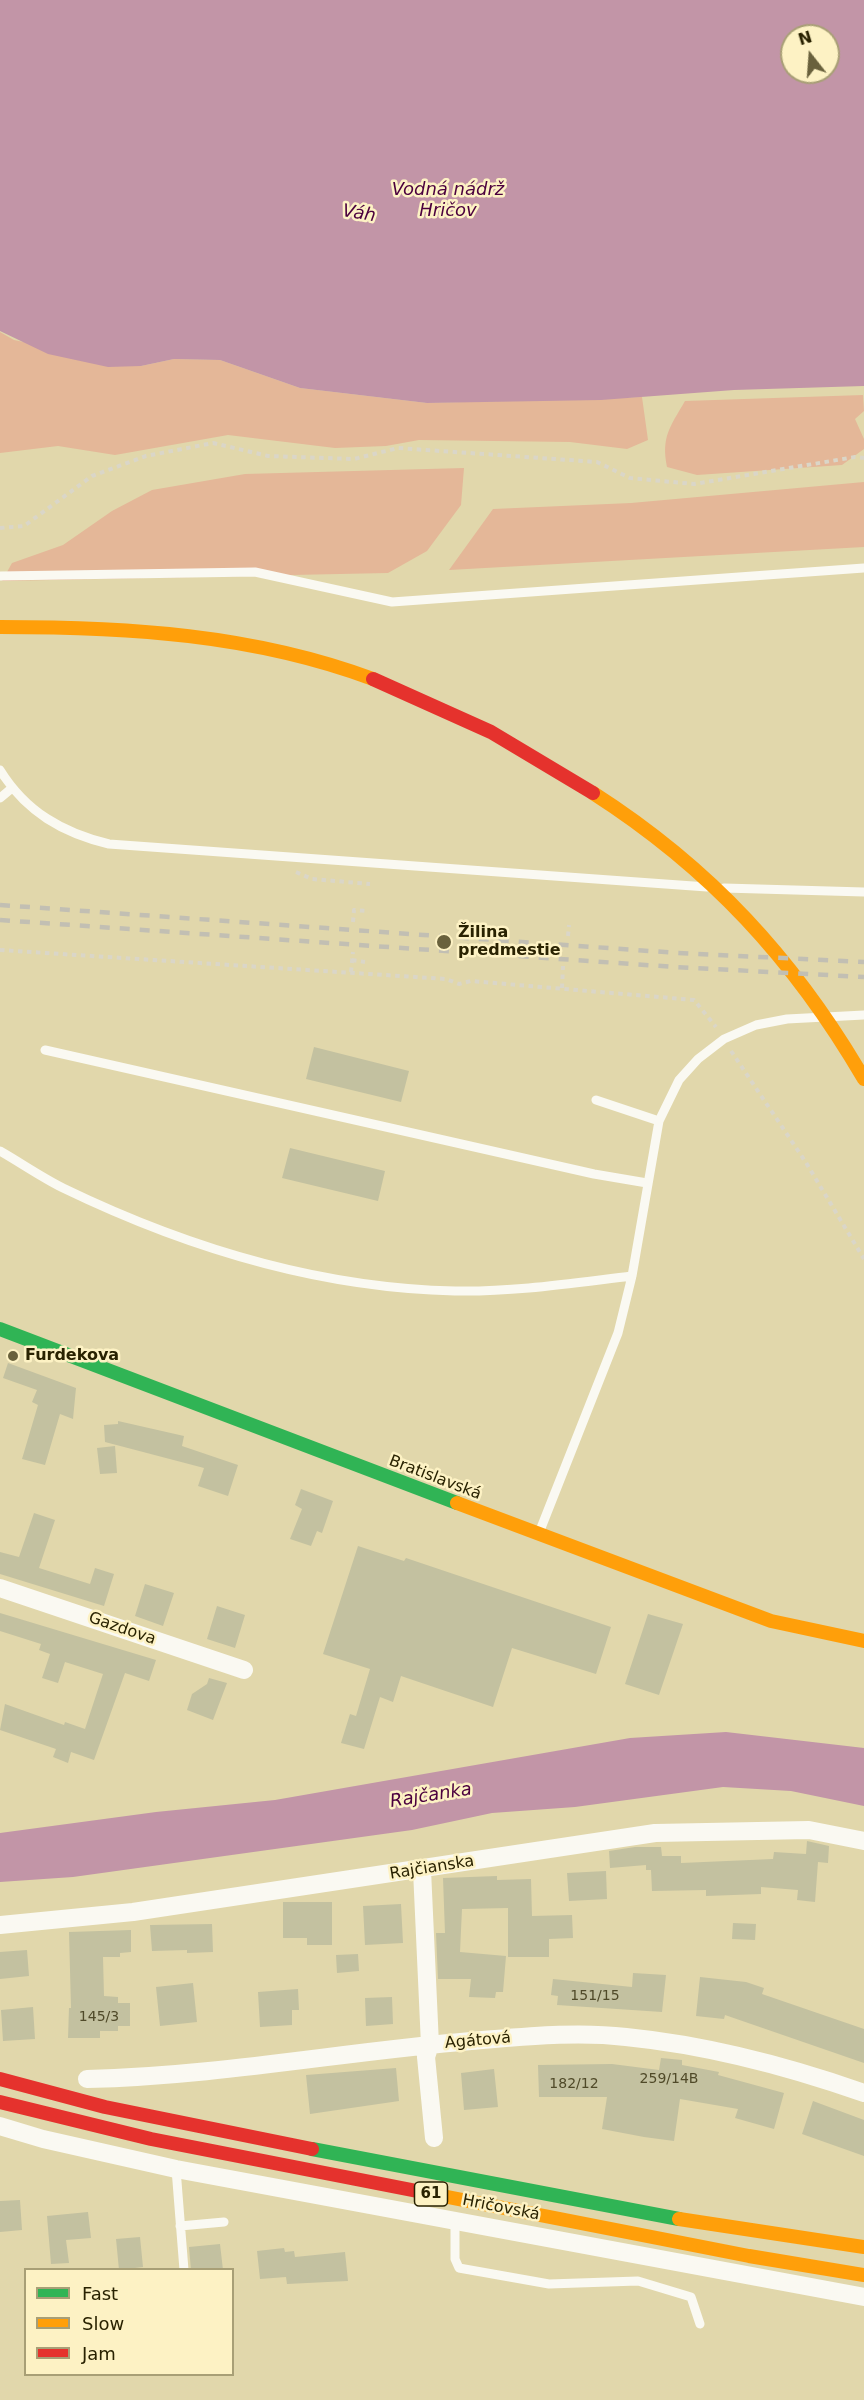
<!DOCTYPE html>
<html>
<head>
<meta charset="utf-8">
<style>
	body { margin:0 }
	#map { position:relative; width:864px; height:2400px; overflow:hidden; background:#e1d7ab; font-family:"DejaVu Sans",sans-serif }
	canvas { display:block }
	.legend { position:absolute; left:24px; top:2268px; width:210px; height:108px; box-sizing:border-box; background:#fdf2c4; border:2px solid #a89f76; margin:0; padding:8px 10px; list-style:none; font-size:18px; color:#292201 }
	.legend li { display:flex; align-items:center; gap:12px; height:30px }
	.legend b { width:30px; border:2px solid #a89f76 }
	.north { position:absolute; left:780px; top:24px; width:60px; height:60px; box-sizing:border-box; background:#fdf2c4; border:2px solid #a89f76; border-radius:50%; rotate:343deg; font-size:16px; font-weight:700; line-height:24px; text-align:center; color:#292201 }
	.north::after { content:''; display:block; margin:auto; width:21px; height:27px; background:#69613c; clip-path:polygon(50% 0,100% 100%,50% 72%,0 100%) }
</style>
</head>
<body>
<div id="map">
<canvas width="864" height="2400"></canvas>
<ul class="legend">
<li><b style="height:8px;background:#30b455"></b>Fast</li>
<li><b style="height:8px;background:#ff9f0a"></b>Slow</li>
<li><b style="height:8px;background:#e5322d"></b>Jam</li>
</ul>
<div class="north">N</div>
</div>
<script>
const ctx = document.querySelector('canvas').getContext('2d');
ctx.lineJoin = 'round';
function fill(path, color) {
  ctx.fillStyle = color;
  ctx.fill(path, 'evenodd');
}
function strokePath(path, color, width, dash) {
  ctx.strokeStyle = color;
  ctx.lineWidth = width;
  ctx.lineCap = dash ? 'butt' : 'round';
  ctx.setLineDash(dash || []);
  ctx.stroke(path);
}
function write(font, color, halo, rows, align = 'center') {
  ctx.font = font + ' "DejaVu Sans",sans-serif';
  ctx.lineWidth = 5;
  ctx.setLineDash([]);
  ctx.textBaseline = 'middle';
  ctx.strokeStyle = halo;
  ctx.fillStyle = color;
  for (const [text, x, y, turn = 0] of rows) {
    ctx.save();
    ctx.translate(x, y);
    ctx.rotate((+turn || 0) * Math.PI / 180);
    ctx.textAlign = isNaN(turn) ? turn : align;
    if (halo) ctx.strokeText(text, 0, 0);
    ctx.fillText(text, 0, 0);
    ctx.restore();
  }
}
const forest = new Path2D(`
	M0,332l14,8 127,26 33,-7 46,1 80,28 127,15 215,-6 6,43 -21,9 -57,-7 -151,-2 -33,6 -51,2 -107,-13 -113,20 -57,-9 -58,7z
	M863,395l1,16 -9,8 9,20v10l-22,16 -145,10 -30,-8c-6,-30 3,-40 18,-66z
	M464,468l-3,37 -34,46 -39,22 -386,8 10,-18 51,-18 49,-34 40,-21 93,-16z
	M864,482v65l-415,23 44,-61 138,-6z`);
const water = new Path2D(`
	M0,0h864v386l-130,4 -133,10 -174,3 -127,-15 -80,-28 -46,-1 -33,7 -33,1 -60,-13 -48,-23zM792,36h36v36h-36z
	M726,1732l138,16v58l-73,-15 -68,-4 -148,20 -83,6 -80,17 -339,47 -73,5v-49l156,-21 119,-12 355,-62z`);
const building = new Path2D(`
	M314,1047l95,24 -8,31 -95,-23z
	M290,1148l95,23 -7,30 -96,-23z
	M8,1363l68,25 -3,31 -13,-5 -15,51 -23,-6 16,-54 -6,-3 5,-12 -34,-12z
	M118,1421l66,15 -2,10 56,19 -10,31 -30,-10 6,-18 -99,-26 -1,-17 14,-1z
	M115,1446l2,27 -17,1 -3,-26z
	M301,1489l32,12 -11,32 -5,-2 -6,15 -21,-7 12,-30 -7,-4z
	M34,1513l21,7 -16,48 51,16 5,-16 19,6 -10,32 -104,-32v-22l19,5z
	M358,1546l46,15 2,-3 205,69 -15,47 -84,-26 -19,59 -92,-31 -8,26 -13,-5 -16,52 -23,-6 9,-29 6,2 14,-47 -47,-15z
	M145,1584l29,9 -11,33 -28,-10z
	M217,1606l28,9 -10,33 -28,-9z
	M0,1613l156,47 -7,21 -24,-8 -31,87 -23,-8 -3,11 -15,-6 3,-8 -56,-19 5,-26 59,21 1,-3 20,7 18,-55 -38,-12 -7,21 -16,-5 8,-24 -11,-4 2,-6 -41,-13z
	M648,1614l35,10 -24,71 -34,-11z
	M209,1678l18,5 -14,37 -26,-10 5,-16 15,-10z
	M807,1841l22,5 -1,17 -10,-1 -3,40 -18,-2 1,-10 -37,-3v7l-55,2v-6l-54,1 -1,-21h-5v-5l-36,3 -1,-17 26,-4h26l1,9h19v7l92,-4 1,-7 32,2z
	M606,1871l1,28 -38,2 -2,-28z
	M497,1876v4l34,-1 1,37 40,-1 1,23 -24,1v18h-41v-49l-46,1 -2,43 46,4 -3,36h-7l-1,6 -26,-1 2,-18h-33l-2,-46h9l-2,-55z
	M283,1902h49v43h-25v-7h-24z
	M401,1904l2,39 -38,2 -2,-39z
	M733,1923l23,1 -1,16 -23,-1z
	M212,1924l1,28 -26,1v-3l-35,1 -2,-26z
	M131,1930v22l-11,1v4h-17l1,39 14,1v6h12v23h-12v5h-18v7h-32l1,-30h2l-2,-76z
	M27,1950l2,26 -29,3v-27z
	M358,1954l1,17 -22,2 -1,-18z
	M633,1973l33,2 -4,37 -105,-7 1,-9 -7,-1 2,-16 79,8z
	M700,1977l46,5 18,6 -2,6 102,35v34l-139,-48 -1,4 -28,-3z
	M193,1983l4,39 -37,4 -4,-39z
	M298,1989l1,21h-7v15l-32,2 -2,-35z
	M392,1997l1,27 -27,2 -1,-28z
	M33,2007l2,32 -32,2 -2,-31z
	M661,2058l21,2v5l37,7 -1,3 66,18 -10,36 -39,-11 3,-9 -58,-10 -6,42 -30,-4 -42,-8 5,-32h-68l-1,-32 74,-1 47,6z
	M396,2068l3,33 -89,13 -4,-39z
	M494,2069l4,38 -34,3 -3,-37z
	M813,2101l51,19v36l-62,-22z
	M20,2200l2,30 -22,2v-31z
	M88,2212l3,26 -25,2 3,23 -18,1 -4,-48z
	M140,2237l3,30 -24,3 -3,-31z
	M220,2244l3,26h-32l-2,-23z
	M284,2248l1,4 9,-1 1,6 50,-5 3,29 -61,3 -1,-7 -26,2 -3,-28z`);
const path = new Path2D(`
	M0,528l24,-2 68,-50 54,-20 67,-13 55,13 86,3 44,-11 199,14 33,16 64,6 161,-27 9,1
	M296,872l16,7 58,5
	M353,922l1,-12 15,1
	M568,936l1,-11
	M0,950l446,29 13,5 12,-3 223,19 22,27
	M352,960l13,2
	M351,972l2,-20
	M562,988l1,-22
	M731,1051l74,110 59,98`);
const lane = new Path2D(`
	M0,576l255,-4 137,30 472,-34
	M0,770c26,42 63,63 109,74l598,43
	M0,798l12,-10
	M724,888l140,4
	M45,1050l549,124 53,9
	M596,1100l63,21
	M0,1151c21,12 41,26 63,37 122,59 256,100 392,103 60,1 118,-8 177,-15
	M539,1533l79,-200 14,-57 27,-155 20,-41 19,-21 26,-20 32,-14 31,-6 77,-4
	M176,2169l8,101
	M455,2221v38l4,9 90,16 89,-3 53,16 9,27
	M180,2226l44,-4`);
const street = new Path2D(`
	M0,1588l244,82
	M422,1870l8,175 -4,12 8,81
	M0,1925l133,-13 522,-79 154,-3 55,11
	M87,2079c129,-3 256,-27 384,-38 51,-4 104,-10 155,-4 80,8 161,29 238,56
	M0,2126l43,13 133,30 688,128`);
const fast = new Path2D(`
	M0,1329l457,174
	M312,2149l367,70`);
const slow = new Path2D(`
	M0,627c127,0 252,7 373,52
	M593,793c117,75 201,166 271,286
	M457,1503l314,118 93,20
	M417,2191l332,65 115,19
	M679,2219l185,28`);
const jam = new Path2D(`
	M373,679l118,53 102,61
	M0,2079l105,28 207,42
	M0,2102l151,37 266,52`);
const rail = new Path2D(`
	M0,905l678,48 186,9
	M0,920l675,47 189,10`);
const markers = [
	[444,942,8,"#69613c"],
	[13,1356,6,"#69613c"]
];
const numberNames = [
	["151/15",595,1996],
	["145/3",99,2017],
	["259/14B",669,2079],
	["182/12",574,2084]
];
const shields = [
	[431,2194,33]
];
const shieldNames = [
	["61",431,2194]
];
const poiNames = [
	["Žilina",458,933],
	["predmestie",458,951],
	["Furdekova",25,1356]
];
const streetNames = [
	["Bratislavská",435,1478,21],
	["Gazdova",122,1629,19],
	["Rajčianska",432,1868,-9],
	["Agátová",478,2041,-5],
	["Hričovská",501,2208,11]
];
const waterNames = [
	["Vodná nádrž",448,190],
	["Hričov",448,211],
	["Váh",359,214,9],
	["Rajčanka",431,1796,-9]
];
fill(forest, '#e4b798');
fill(water, '#c295a7');
fill(building, '#c3c1a0');
strokePath(path, '#dad6c8', 4, [4.5, 4.5]);
strokePath(lane, '#faf9f2', 9);
strokePath(street, '#faf9f2', 18);
strokePath(fast, '#30b455', 14);
strokePath(slow, '#ff9f0a', 14);
strokePath(jam, '#e5322d', 14);
strokePath(rail, '#c2bfb3', 4.5, [10, 10]);
for (const [x, y, r, color] of markers) {
  const dot = new Path2D();
  dot.arc(x, y, r, 0, 2 * Math.PI);
  ctx.fillStyle = color;
  ctx.fill(dot);
  strokePath(dot, '#fdf2c4', 2);
}
write('14px', '#504a29', null, numberNames);
for (const [x, y, w] of shields) {
  const box = new Path2D();
  box.roundRect(x - w / 2, y - 12, w, 24, 4.5);
  ctx.fillStyle = '#fdf2c4';
  ctx.fill(box);
  strokePath(box, '#292201', 1.5);
}
write('bold 15px', '#292201', null, shieldNames);
write('bold 16px', '#292201', '#fdf2c4', poiNames, 'left');
write('16px', '#292201', '#fdf2c4', streetNames);
write('italic 18px', '#4b003e', '#fdf2c4', waterNames);
</script>
</body>
</html>
